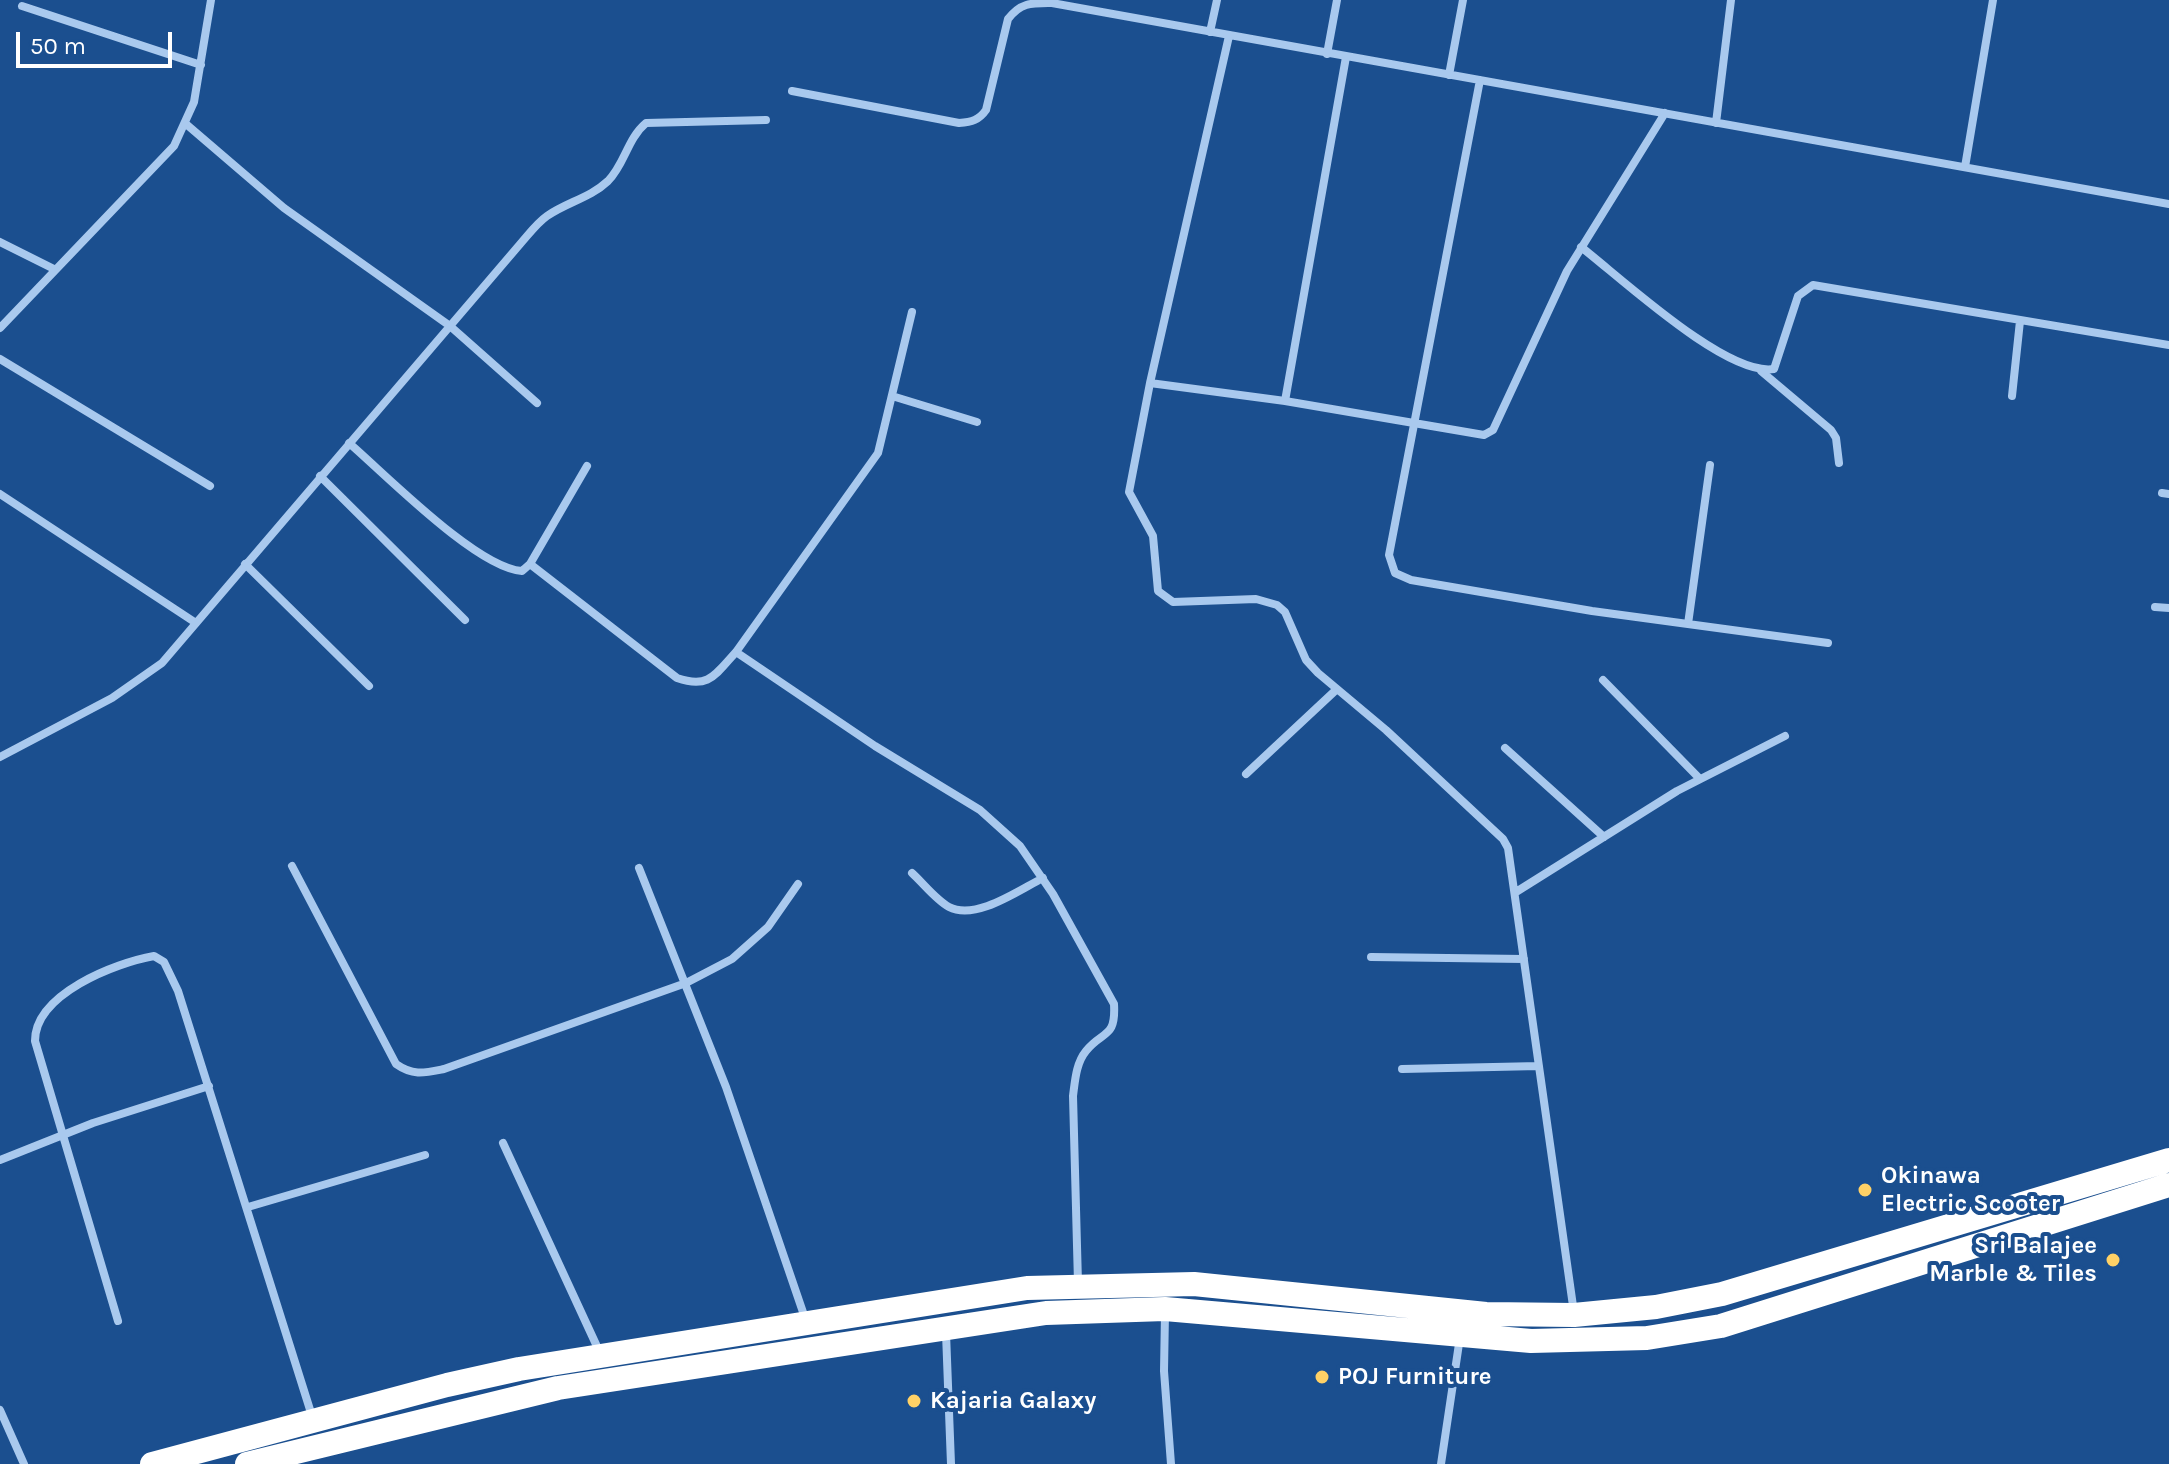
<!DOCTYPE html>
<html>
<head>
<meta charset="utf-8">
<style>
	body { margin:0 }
	#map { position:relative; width:2169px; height:1464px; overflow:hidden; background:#1b4f8f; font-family:Karla,sans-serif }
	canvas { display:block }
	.scale { position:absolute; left:16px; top:32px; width:156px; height:36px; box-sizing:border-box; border:4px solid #fff; border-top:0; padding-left:10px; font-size:24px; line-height:28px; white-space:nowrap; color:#fff; -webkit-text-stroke:6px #1b4f8f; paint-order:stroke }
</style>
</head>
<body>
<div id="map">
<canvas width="2169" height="1464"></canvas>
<div class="scale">50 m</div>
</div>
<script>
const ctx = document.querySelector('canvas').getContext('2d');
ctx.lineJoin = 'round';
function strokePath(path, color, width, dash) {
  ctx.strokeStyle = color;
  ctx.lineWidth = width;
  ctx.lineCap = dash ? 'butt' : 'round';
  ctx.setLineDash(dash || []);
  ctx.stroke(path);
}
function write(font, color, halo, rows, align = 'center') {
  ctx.font = font + ' Karla,sans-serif';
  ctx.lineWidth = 8;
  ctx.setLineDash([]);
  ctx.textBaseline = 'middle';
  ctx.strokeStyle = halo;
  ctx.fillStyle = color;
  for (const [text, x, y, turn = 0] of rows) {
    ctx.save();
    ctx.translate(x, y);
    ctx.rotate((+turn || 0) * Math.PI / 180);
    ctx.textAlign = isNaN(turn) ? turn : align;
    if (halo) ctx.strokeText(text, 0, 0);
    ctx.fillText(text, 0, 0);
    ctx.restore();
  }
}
const street = new Path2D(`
	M22,6l179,59
	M1210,32l7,-32
	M1229,36l-79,347 -21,109 24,44 5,55 15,11 83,-3 21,6 8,7 21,48 12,13 68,57 117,109 5,9 66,465
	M1327,54l10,-54
	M1449,75l14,-75
	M1480,80l-91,475 6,18 16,7 181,31 236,32
	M792,91l167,32c13,-1 20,-3 27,-13l22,-91c13,-17 24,-16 44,-16l1117,201
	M1716,123l15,-123
	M186,124l98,84 166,118 87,77
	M1965,167l28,-167
	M0,242l54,27
	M1581,247c40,31 146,130 193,122l24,-73 15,-11 356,60
	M0,328l174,-182 20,-44 17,-102
	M0,359l210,127
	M1761,371l70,59 5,8 3,25
	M1150,383l135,18 199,34 9,-5 74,-159 98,-158
	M892,396l85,26
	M2012,396l8,-75
	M1285,401l61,-344
	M349,443c37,32 128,125 173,128l8,-7 57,-98
	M320,476l145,144
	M2162,493l7,1
	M0,494l196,129
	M245,564l124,122
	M530,564l147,114c32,11 38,-3 59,-26l142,-199 34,-141
	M2155,607l14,1
	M1688,624l22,-159
	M736,652l139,94 105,64 40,36 33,48 61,110c2,35 -11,26 -28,47 -10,12 -11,30 -13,45l5,187
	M1603,680l97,99
	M1505,748l99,89
	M0,757l112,-59 50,-35 359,-420c8,-9 16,-20 26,-27 20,-14 43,-18 61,-35 17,-17 19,-42 38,-58l120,-3
	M1246,774l91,-85
	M292,866l104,198c17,12 28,9 48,5l242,-86 46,-24 36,-32 30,-43
	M639,868l87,219 80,234
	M912,873c11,10 24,27 37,34 27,14 70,-17 94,-29
	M1516,892l161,-101 108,-55
	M1371,957l153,2
	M1402,1069l137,-3
	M503,1143l97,210
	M0,1160l93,-37 116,-37
	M248,1207l177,-52
	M1165,1313l-1,58 7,93
	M118,1321l-83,-280c0,-47 80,-78 119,-85l10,6 14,29 134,425
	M946,1333l5,131
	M0,1410l24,54
	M1441,1464l19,-127`);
const highway = new Path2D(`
	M152,1464l295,-79 72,-16 508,-81 167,-4 292,30 88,1 82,-8 66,-13 447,-134
	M247,1464l311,-76 488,-75 119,-4 366,32 116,-3 74,-12 448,-141`);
const markers = [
	[1865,1190,8,"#ffd166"],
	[2113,1260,8,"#ffd166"],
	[1322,1377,8,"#ffd166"],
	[914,1401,8,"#ffd166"]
];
const poiNames = [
	["Okinawa",1881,1176],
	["Electric Scooter",1881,1204],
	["Sri Balajee",2097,1246,"right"],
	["Marble & Tiles",2097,1274,"right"],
	["POJ Furniture",1338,1377],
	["Kajaria Galaxy",930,1401]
];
strokePath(street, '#a9c9ee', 8);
strokePath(highway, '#fff', 24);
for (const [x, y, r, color] of markers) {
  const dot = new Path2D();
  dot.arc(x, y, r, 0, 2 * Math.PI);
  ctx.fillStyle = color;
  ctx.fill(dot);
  strokePath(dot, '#1b4f8f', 3);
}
write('bold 24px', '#fff', '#1b4f8f', poiNames, 'left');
</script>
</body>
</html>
